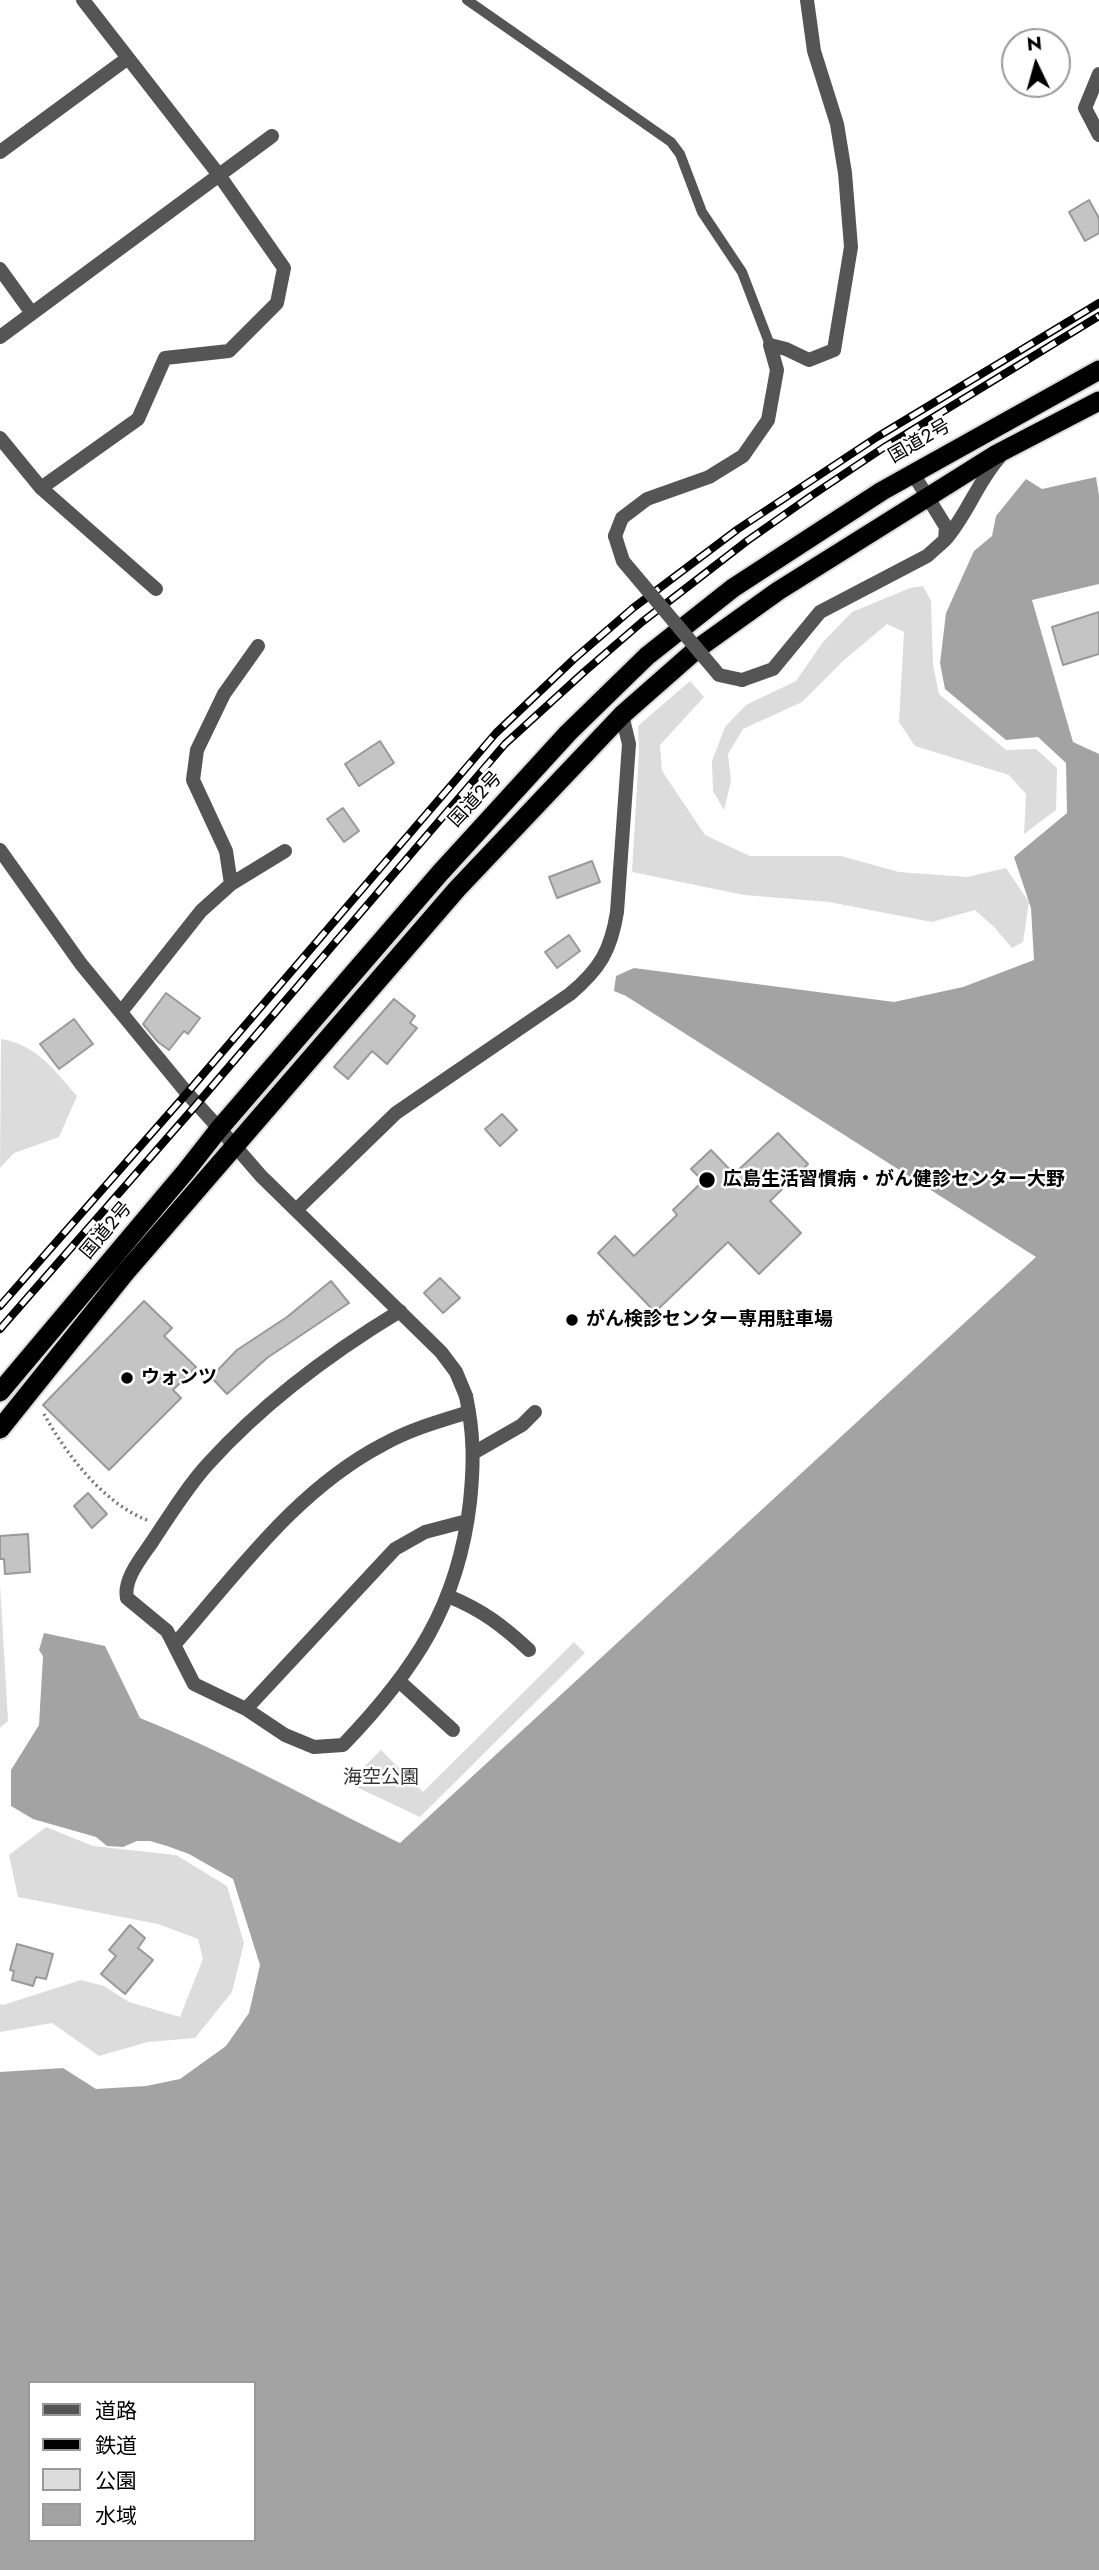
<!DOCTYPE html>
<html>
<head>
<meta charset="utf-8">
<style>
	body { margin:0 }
	#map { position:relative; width:1099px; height:2570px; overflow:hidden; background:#fff; font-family:Jost,"Noto Sans JP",sans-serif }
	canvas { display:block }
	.legend { position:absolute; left:28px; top:2381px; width:228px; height:161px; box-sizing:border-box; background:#fff; border:2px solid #999; margin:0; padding:9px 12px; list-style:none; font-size:21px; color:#000 }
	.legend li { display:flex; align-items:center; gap:14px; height:35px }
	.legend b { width:35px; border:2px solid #999 }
	.north { position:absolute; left:1001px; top:28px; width:70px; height:70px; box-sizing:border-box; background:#fff; border:2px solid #999; border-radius:50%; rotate:355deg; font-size:19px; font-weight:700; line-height:28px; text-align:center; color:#000 }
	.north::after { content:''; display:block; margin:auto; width:24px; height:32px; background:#000; clip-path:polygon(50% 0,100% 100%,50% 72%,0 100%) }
</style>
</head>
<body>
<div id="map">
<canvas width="1099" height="2570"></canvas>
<ul class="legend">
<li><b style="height:9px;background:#555"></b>道路</li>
<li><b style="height:9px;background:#000"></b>鉄道</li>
<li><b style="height:19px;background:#dcdcdc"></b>公園</li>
<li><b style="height:19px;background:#a3a3a3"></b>水域</li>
</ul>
<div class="north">N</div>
</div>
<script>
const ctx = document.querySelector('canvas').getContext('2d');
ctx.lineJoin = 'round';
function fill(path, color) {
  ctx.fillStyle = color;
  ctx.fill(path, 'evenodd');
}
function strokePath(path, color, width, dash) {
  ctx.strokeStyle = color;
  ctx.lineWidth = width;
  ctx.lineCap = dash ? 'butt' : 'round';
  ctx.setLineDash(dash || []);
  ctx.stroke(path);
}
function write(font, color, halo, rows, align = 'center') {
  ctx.font = font + ' Jost,"Noto Sans JP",sans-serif';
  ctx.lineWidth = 5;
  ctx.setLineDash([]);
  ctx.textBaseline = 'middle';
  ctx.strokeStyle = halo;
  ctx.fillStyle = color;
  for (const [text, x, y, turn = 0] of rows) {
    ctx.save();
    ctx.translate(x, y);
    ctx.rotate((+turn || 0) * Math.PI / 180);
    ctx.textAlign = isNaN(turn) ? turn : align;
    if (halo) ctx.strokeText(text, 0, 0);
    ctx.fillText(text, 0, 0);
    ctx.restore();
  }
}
const green = new Path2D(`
	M923,586l8,15 2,64 6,29 67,56 30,-1 21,19 -1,42 -32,24 2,-40 -17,-19 -94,-29 -16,-24 5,-90 -17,-8 -44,37 -41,41 -59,27 -15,25 3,27 -7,29 -11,-19 -1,-30 13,-34 21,-22 50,-24 27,-39 29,-30 58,-24z
	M690,681l14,16 -44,48 2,26 43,64 45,21h91l58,16 68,5 39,-9 23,34 -6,40 -11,6 -18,-21 -19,-17 -43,12 -103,-20 -85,-7 -112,-23 7,-121 -1,-25z
	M1,1039c36,6 53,31 76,57l-18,41 -45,16 -14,15z
	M0,1583l8,138 -8,7z
	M574,1642l11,11 -165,164 -72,-34 33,-33 42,42z
	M46,1827l47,19 83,9 51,31 17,57 -12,49 -37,46 -47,4 -49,14 -47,-33 -52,9v-28l3,1 78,-25 23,6 25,16 51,15 23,-58 -5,-20 -40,-15 -140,-27 -9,-42z`);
const water = new Path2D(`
	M1096,477l3,19v88l-67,16 41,142 26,12v1816h-1099v-498l63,-4 33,21 50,-3 34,-7 46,-33 23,-33 11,-48 -27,-86 -44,-25 -22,-8 -17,-5h-13l-14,6 -16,-1 -11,-9 -63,-18 -22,-13v-36l28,-45 4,-69 -4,-6 5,-17 61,13 35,72c90,36 173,83 260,125l636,-586 -410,-261 -12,-5 2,-15 18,-8 260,34 69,-15 71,-27 -3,-52 -17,-51 53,-44 -1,-50 -28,-26 -32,3 -61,-51 -5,-26 6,-50 28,-62 18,-15 4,-20 30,-37 16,10zM30,2383h224v157h-224z`);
const building = new Path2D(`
	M1089,200l10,18v15l-14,8 -16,-29z
	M1099,612v42l-36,11 -11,-38z
	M380,741l14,22 -35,23 -14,-22z
	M343,808l16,23 -15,11 -17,-23z
	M592,861l8,21 -43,16 -8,-21z
	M569,935l11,16 -23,17 -12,-16z
	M166,993l34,25 -12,16 -4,-3 -15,19 -11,-8 -15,-18z
	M394,999l21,17 -5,7 7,5 -30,36 -15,-13 -24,28 -14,-12z
	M74,1019l19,25 -34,25 -19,-25z
	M502,1114l15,16 -17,16 -15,-17z
	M778,1133l30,31 -38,37 31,32 -42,41 -31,-32 -73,70 -57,-59 17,-17 19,20 43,-41 -4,-5 30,-29 -12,-12 20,-19 23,24z
	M440,1278l20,20 -17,15 -19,-20z
	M331,1281l18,22 -82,55 -40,36 -16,-17 26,-27 50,-33z
	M144,1301l28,27 -8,8 32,31 -23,23 8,8 -72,72 -66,-65z
	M88,1493l19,21 -15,14 -18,-22z
	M28,1534l2,38 -25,2 -1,-15h-4v-23z
	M130,1925l15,13 -7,10 15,12 -28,34 -24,-20 15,-18 -7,-6z
	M17,1944l36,10 -7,25 -10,-2 -3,9 -21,-6 2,-9 -4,-1z`);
const path = new Path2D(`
	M44,1414c22,40 59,89 103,106`);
const service = new Path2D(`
	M467,0l204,142 9,12 22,58 40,60 28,73`);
const minor = new Path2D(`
	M1099,74l-14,34 14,27
	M0,152l128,-94
	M0,269l31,43
	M0,337l272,-201
	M0,438l41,50 115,101
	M41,488l97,-69 27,-61 64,-7 48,-48 7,-35 -65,-93 -136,-175
	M615,536l7,-18 25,-19 62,-22 34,-21 25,-36 9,-50 -7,-25 16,4 23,11 25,-10 17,-103 -6,-74 -8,-49 -23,-73 -7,-51
	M945,540c22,-25 32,-57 54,-82
	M742,680l31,-11 47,-57 107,-56 18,-16 1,-13 -34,-55
	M0,850l81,114 106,129 48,53
	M231,884l-5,-33 -33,-71 4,-30 27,-56 34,-48
	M121,1012l80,-101 30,-27 54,-33
	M296,1210l100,-97 174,-119c30,-25 41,-44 47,-82l12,-168 -7,-29
	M400,1311c-71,43 -136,91 -192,153 -21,23 -38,51 -56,78 -10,15 -29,37 -25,56l40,33 27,53 52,25 39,26 29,12 29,-2c71,-74 115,-139 127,-243 4,-39 4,-68 -4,-106
	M475,1452l47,-27 13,-13
	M448,1596c34,14 54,29 81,54
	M175,1644c63,-72 122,-155 209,-200 27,-15 56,-23 85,-32
	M400,1682l53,48
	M246,1709l149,-160 30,-17 42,-11`);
const tertiary = new Path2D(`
	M235,1146l26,30 180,176 15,20 10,24`);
const trunk = new Path2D(`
	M0,1392l186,-221 33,-42 221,-256 128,-140 79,-77 86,-68 149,-97 217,-121
	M0,1429l125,-156 332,-384 165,-174 75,-66 81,-58 217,-136 104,-54`);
const rail = new Path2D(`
	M0,1306l187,-213 309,-360 78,-74 59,-51 105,-79 139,-92 222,-134
	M0,1329l197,-225 308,-360 79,-72 58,-50 105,-81 64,-45 72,-48 216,-132`);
const minorBridge = new Path2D(`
	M615,536l8,25 96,114 23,5`);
const markers = [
	[707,1180,9,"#000"],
	[572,1320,7,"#000"],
	[127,1378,7,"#000"]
];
const streetNames = [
	["国道2号",920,442,-30],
	["国道2号",476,800,-47],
	["国道2号",107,1231,-50]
];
const poiNames = [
	["広島生活習慣病・がん健診センター大野",723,1180],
	["がん検診センター専用駐車場",586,1320],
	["ウォンツ",141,1378]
];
const parkNames = [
	["海空公園",381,1778]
];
fill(green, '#dcdcdc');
fill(water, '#a3a3a3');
fill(building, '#c4c4c4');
strokePath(building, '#999', 2);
strokePath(trunk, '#dbdbdb', 23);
strokePath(path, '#777', 3.5, [2, 3.5]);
strokePath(service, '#555', 10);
strokePath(minor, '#555', 14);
strokePath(tertiary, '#555', 14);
strokePath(trunk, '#000', 19);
strokePath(rail, '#000', 8);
strokePath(rail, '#fff', 5, [16]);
strokePath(minorBridge, '#555', 14);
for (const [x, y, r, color] of markers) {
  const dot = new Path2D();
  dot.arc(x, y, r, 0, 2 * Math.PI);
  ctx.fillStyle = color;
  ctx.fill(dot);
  strokePath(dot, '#fff', 2.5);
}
write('19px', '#000', '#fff', streetNames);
write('bold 19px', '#000', '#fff', poiNames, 'left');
write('19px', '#333', '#fff', parkNames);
</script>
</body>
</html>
